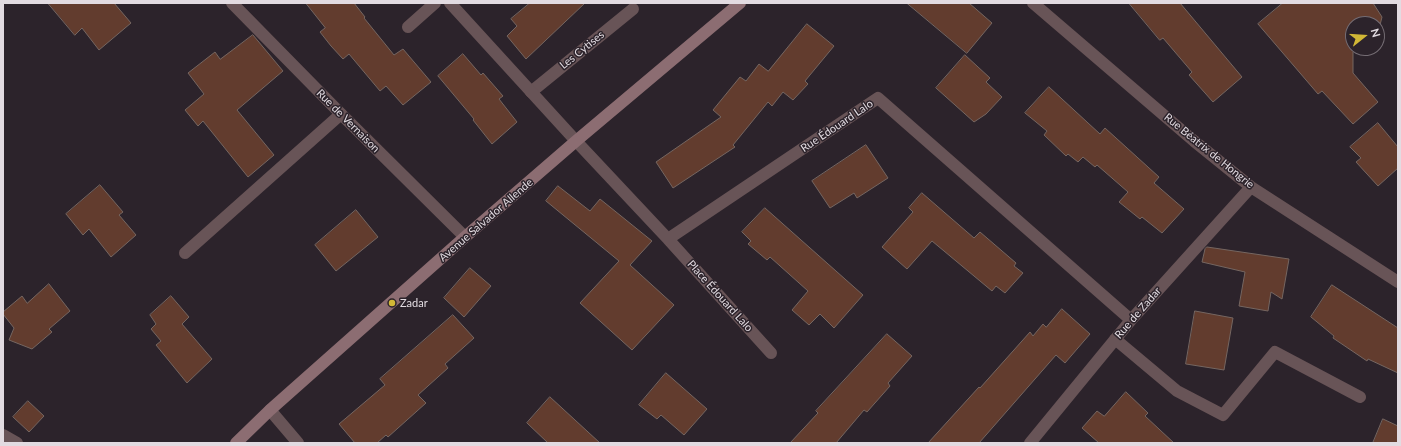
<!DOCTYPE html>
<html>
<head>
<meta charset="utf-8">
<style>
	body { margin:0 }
	#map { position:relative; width:1401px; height:446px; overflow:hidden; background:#2c232b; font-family:Lato,sans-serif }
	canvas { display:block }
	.frame { position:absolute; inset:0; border:4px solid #e2dbe1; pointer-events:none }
	.north { position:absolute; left:1345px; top:16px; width:40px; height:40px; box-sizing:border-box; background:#2c232b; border:1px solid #756d74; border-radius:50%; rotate:73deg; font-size:11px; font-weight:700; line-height:16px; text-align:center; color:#e2dbe1 }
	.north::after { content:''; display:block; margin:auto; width:14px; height:18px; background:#d1b736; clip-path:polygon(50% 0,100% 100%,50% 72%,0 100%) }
</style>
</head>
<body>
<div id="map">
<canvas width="1401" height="446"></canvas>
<div class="frame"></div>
<div class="north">N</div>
</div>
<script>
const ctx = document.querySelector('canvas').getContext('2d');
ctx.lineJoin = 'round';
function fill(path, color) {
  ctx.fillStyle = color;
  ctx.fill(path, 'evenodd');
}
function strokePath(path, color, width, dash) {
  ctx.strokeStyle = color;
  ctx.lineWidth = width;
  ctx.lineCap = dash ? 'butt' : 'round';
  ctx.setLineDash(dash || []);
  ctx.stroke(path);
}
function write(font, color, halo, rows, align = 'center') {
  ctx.font = font + ' Lato,sans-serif';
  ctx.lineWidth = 3;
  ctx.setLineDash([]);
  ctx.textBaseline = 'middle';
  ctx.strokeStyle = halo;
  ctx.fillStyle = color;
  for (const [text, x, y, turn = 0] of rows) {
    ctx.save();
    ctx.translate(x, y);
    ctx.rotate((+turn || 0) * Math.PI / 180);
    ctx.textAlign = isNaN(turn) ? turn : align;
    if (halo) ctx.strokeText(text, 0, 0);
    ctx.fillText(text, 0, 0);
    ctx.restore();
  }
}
const building = new Path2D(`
	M48,3h66l17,20 -32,27 -17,-22 -7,7z
	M306,3h48l11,14 -1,1 30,37 9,-6 28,33 -28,23 -17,-19 -6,5 -31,-37 -6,5 -12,-13 -11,-14 5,-4z
	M530,3h55l-59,56 -19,-23 10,-10 -6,-7z
	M907,3h62l23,20 -25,30z
	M1129,3h51l62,74 -29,25 -24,-27 3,-3 -29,-34 -3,2z
	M1283,3h90l9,14 -5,20v-13h-24v24h6l-6,4v21l25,29 -25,22 -31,-33 -4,3 -60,-70z
	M807,24l27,22 -29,35 3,3 -15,16 -10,-8 -11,14 -4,-4 -35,43 2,2 -62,41 -17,-26 65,-45 -8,-7 27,-33 6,4 13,-17 9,7z
	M253,35l30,36 -46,39 37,45 -26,22 -45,-56 -5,5 -13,-16 19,-16 -16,-21 27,-21 5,7z
	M463,54l18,21 2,-2 20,23 -4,3 18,23 -25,22 -19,-24 1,-1 -36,-43z
	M965,55l25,23 -4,4 16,15 -16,17 -12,8 -38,-34z
	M1049,87l51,47 5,-6 54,49 -5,6 30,26 -22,24 -20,-16 -2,2 -21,-17 9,-10 -31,-27 -2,2 -12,-10 -5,5 -10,-8 -2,2 -22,-21 3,-4 -22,-18z
	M1378,123l20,24v21l-20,18 -22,-24 5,-4 -11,-11z
	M866,145l22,33 -31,20 -3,-5 -24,15 -18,-27z
	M100,185l23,27 -4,3 17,20 -25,22 -22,-28 -6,6 -17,-21z
	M558,186l32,25 10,-12 52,42 -22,24 44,40 -42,45 -52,-47 39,-42 -73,-60z
	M922,193l52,45 6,-6 36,31 -2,3 9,7 -18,20 -9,-7 -4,5 -60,-50 -25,28 -25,-22 31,-35 -4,-4z
	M765,208l98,87 -29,33 -14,-14 -11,11 -17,-15 16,-19 -38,-34 -3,3 -19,-16 3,-3 -9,-9z
	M356,210l22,27 -42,34 -21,-26z
	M1207,247l82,12 -7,40 -11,-7 -3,19 -29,-5 6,-34 -43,-10 3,-13z
	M470,268l21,18 -27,31 -20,-19z
	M49,284l21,27 -21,18 3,3 -20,17 -23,-9 5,-12 -11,-14v-2l19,-16 5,7z
	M1332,285l66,43v45l-30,-14 -1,2 -34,-23 1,-2 -23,-19z
	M171,296l18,21 -7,7 30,35 -25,24 -31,-38 5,-4 -10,-12 5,-5 -6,-9z
	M1062,309l28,25 -25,29 -9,-8 -77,88h-51l51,-56 1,1 50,-56 3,4 10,-12 3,3z
	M1195,311l38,7 -9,52 -38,-6z
	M453,315l21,23 -29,26 3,4 -30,27 8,8 -38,34 -2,-2 -9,8h-22l-16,-19 46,-39 -5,-6z
	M887,334l25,22 -24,27 2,3 -23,26 -3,-2 -28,33h-46l28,-30 -2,-2z
	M666,373l41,36 -23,26 -23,-20 -4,4 -18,-14z
	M1126,392l22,21 -3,3 29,27h-75l-17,-15 15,-17 7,5z
	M550,397l50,46h-52l-21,-20z
	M28,401l16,15 -15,16 -16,-15z
	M1383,419l15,7v17h-25z`);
const lane = new Path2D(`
	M531,92l102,-83
	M185,253l156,-139`);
const street = new Path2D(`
	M232,3l109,111 124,123
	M450,3l126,138 92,98 210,-141 253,222
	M1033,3l161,138 57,46 147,95
	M408,27l27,-24
	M668,239l103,114
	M1115,339l62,52 46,24 52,-63 85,45
	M270,410l28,33
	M3,435l14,8
	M1030,443l101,-123 120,-133`);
const secondary = new Path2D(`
	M236,443l34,-33 195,-173 111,-96 164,-138`);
const markers = [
	[392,303,4,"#d1b736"]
];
const streetNames = [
	["Les Cytises",582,50,-39],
	["Rue de Vernaison",348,121,45],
	["Rue Édouard Lalo",837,126,-34],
	["Rue Béatrix de Hongrie",1209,151,39],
	["Avenue Salvador Allende",486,220,-41],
	["Place Édouard Lalo",720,296,48],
	["Rue de Zadar",1138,313,-49]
];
const poiNames = [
	["Zadar",400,303]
];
fill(building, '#623c2e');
strokePath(building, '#756661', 1);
strokePath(lane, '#685457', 12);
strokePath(street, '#685457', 12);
strokePath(secondary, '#8c6d72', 12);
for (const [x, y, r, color] of markers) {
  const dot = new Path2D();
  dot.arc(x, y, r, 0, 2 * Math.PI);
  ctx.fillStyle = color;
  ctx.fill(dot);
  strokePath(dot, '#2c232b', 1.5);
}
write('11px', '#e2dbe1', '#2c232b', streetNames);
write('11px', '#e2dbe1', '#2c232b', poiNames, 'left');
</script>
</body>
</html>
